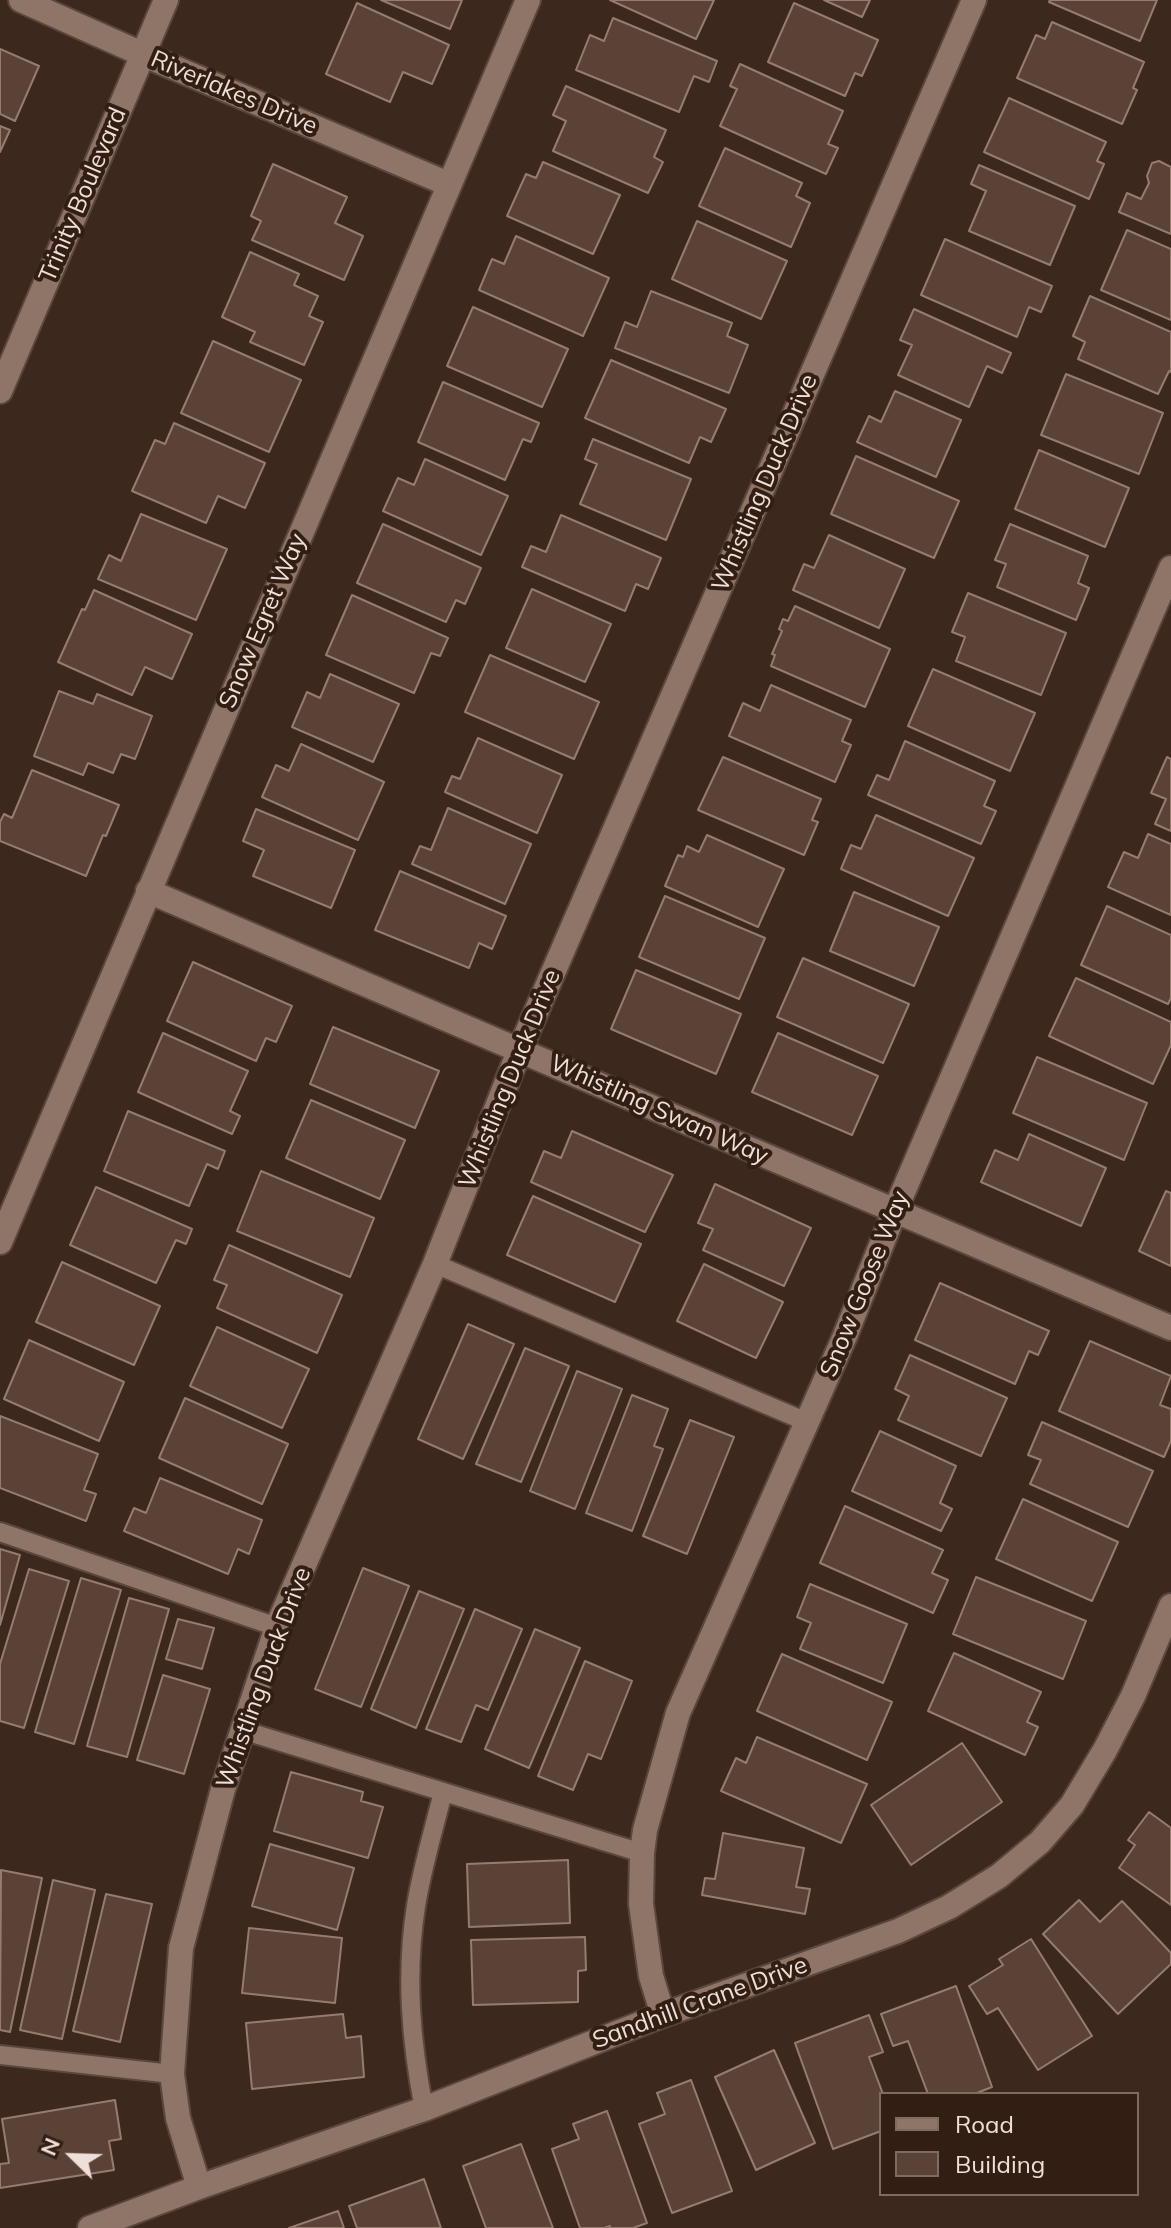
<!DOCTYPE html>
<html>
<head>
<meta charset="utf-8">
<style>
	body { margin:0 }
	#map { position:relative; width:1171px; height:2228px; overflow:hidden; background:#3d281d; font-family:Mulish,sans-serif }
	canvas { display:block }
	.legend { position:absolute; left:879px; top:2092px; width:260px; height:104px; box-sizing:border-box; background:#331e13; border:2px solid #7e6b62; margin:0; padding:10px 14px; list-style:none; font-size:24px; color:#eedfd8 }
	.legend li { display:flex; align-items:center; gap:16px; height:40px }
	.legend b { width:40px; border:2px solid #7e6b62 }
	.north { position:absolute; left:32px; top:2116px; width:80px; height:80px; -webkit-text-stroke:6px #331e13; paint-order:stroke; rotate:293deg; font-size:22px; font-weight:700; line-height:32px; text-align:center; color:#eedfd8 }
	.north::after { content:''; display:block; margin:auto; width:28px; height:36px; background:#eedfd8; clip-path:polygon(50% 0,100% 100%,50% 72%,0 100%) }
</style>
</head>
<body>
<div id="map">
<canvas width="1171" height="2228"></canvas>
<ul class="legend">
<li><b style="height:10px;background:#8f7568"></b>Road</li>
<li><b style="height:22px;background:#5a4236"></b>Building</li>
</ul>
<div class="north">N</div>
</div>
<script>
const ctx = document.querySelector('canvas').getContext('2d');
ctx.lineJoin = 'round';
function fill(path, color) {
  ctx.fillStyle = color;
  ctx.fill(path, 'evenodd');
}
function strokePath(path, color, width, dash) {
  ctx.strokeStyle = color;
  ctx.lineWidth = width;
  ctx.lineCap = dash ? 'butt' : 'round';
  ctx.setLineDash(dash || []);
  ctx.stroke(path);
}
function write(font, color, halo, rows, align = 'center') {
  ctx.font = font + ' Mulish,sans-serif';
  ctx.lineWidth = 8;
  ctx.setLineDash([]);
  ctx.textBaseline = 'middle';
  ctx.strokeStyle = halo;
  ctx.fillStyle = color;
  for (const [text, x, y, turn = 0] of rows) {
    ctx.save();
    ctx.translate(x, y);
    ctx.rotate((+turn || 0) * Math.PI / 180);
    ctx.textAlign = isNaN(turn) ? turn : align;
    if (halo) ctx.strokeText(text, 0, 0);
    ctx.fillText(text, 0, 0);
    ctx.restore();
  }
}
const building = new Path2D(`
	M381,0h81l-12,29z
	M610,0h104l-18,39z
	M824,0h46l-8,17z
	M1050,0h107l-17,41 -91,-39z
	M357,3l92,42 -17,39 -29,-12 -13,30 -64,-28z
	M794,3l84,37 -16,36 -7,-3 -10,23 -77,-34z
	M613,18l104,43 -8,21 -15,-6 -15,36 -103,-42 14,-35 14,6z
	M1052,22l92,40 -11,26 4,2 -15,34 -105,-46 19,-43 9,4z
	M0,49l39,17 -24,55 -15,-7z
	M740,64l103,47 -15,33 10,4 -12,26 -106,-48 17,-37 -7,-3z
	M566,86l100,44 -12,27 9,5 -15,31 -95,-42 13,-30 -13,-6z
	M1009,98l97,44 -9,19 7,3 -15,35 -105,-47z
	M0,126l10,4 -10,22z
	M725,148l77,35 -6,13 14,7 -19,44 -92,-41z
	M1159,161l12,6v67l-52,-22 8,-19 14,6 8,-16 -2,-7 5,-13z
	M543,162l77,33 -27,59 -86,-38 19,-42 10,4z
	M273,164l74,33 -12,26 28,13 -19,44 -92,-40 9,-19 -10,-5z
	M979,165l96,41 -25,59 -81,-34 17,-40 -15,-7z
	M697,221l90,40 -26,58 -89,-40z
	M1127,230l44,19v71l-70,-30z
	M516,236l93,42 -26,58 -104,-46 13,-31 12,5z
	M945,239l107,47 -11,26 -12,-5 -12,30 -96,-42z
	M250,252l49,22 -5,11 24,11 -9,20 14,6 -19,43 -54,-23 5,-10 -33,-15z
	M651,291l81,32 -5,13 21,9 -19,48 -114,-45 10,-26 12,5z
	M1090,296l81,36v40l-2,-1 -11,23 -80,-35 7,-17 -12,-6z
	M473,307l95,42 -26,58 -95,-41z
	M914,309l97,44 -9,20 -15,-7 -18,41 -71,-32 14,-30 -12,-5z
	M213,341l88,39 -32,72 -88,-39z
	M611,360l115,49 -15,33 -11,-5 -11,26 -104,-45z
	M1066,374l97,39 -24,61 -98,-39z
	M443,382l96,41 -8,19 -8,-3 -18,41 -87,-38z
	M895,391l66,29 -25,57 -79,-35 12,-26 12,6z
	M174,423l91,40 -20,45 -27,-12 -12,27 -74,-32 23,-51 10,4z
	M593,439l98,40 -25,61 -86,-36 17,-40 -12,-5z
	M1039,450l90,38 -24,59 -90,-38z
	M856,456l103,45 -25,57 -103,-44z
	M425,459l83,37 -27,59 -98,-44 15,-33 16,7z
	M141,514l86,35 -31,71 -98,-41 11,-24 12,6z
	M561,515l100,43 -13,31 -12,-5 -11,27 -103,-44 9,-21 15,6z
	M383,524l98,44 -16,36 -9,-4 -10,22 -89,-39z
	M1010,524l78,32 -10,27 11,5 -13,32 -79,-33 9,-23 -11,-4z
	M829,535l76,34 -26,59 -86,-38 11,-26 10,4z
	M532,589l79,35 -26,58 -79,-34z
	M94,590l98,44 -20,45 -27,-12 -13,28 -74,-33 24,-53 3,1z
	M968,593l98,40 -25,62 -85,-34 9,-24 -13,-5z
	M352,595l96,43 -8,18 -9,-3 -17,40 -88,-38z
	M795,606l95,43 -25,58 -94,-41 4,-11 -3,-1 10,-23 -3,-2 4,-10 5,2z
	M490,655l109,47 -25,57 -109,-47z
	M933,669l102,44 -25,58 -102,-45z
	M330,674l69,30 -26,58 -81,-35 15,-35 13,6z
	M771,685l80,35 -9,21 9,4 -16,37 -106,-46 14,-33 17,8z
	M59,691l34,13 4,-10 55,22 -17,43 -14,-5 -8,19 -25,-10 -5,12 -49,-19z
	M478,738l84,37 -25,58 -92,-41 7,-16 8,3z
	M905,741l90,40 -11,25 12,5 -15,33 -113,-49 9,-20 12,5z
	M301,744l83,38 -26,58 -96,-43 14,-32 13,6z
	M723,757l98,42 -9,21 6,2 -14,33 -106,-45z
	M1167,757l4,2v72l-16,-7 11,-25 -15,-6z
	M32,770l87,35 -13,31 -3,-1 -17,41 -86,-35v-19l4,-8 8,4z
	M448,808l83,36 -26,60 -93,-40 8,-18 11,4z
	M256,809l99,41 -24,58 -78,-32 11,-26 -21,-9z
	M876,815l98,43 -26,58 -107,-47 10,-24 10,4z
	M1148,834l23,10v71l-63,-28 16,-35 14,6z
	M707,835l77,34 -26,58 -93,-41 13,-31 5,2 4,-11 12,6z
	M400,871l106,45 -14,33 -13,-6 -10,25 -94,-38z
	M854,892l85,35 -25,59 -84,-35z
	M665,896l100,42 -26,61 -100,-42z
	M1107,906l64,29v63l-3,6 -87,-39z
	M803,958l106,46 -26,59 -106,-46z
	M193,962l99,44 -16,36 -10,-4 -10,23 -89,-40z
	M636,970l105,44 -25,60 -105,-45z
	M1076,978l95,44v23l-18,39 -104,-48z
	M333,1027l106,44 -24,57 -105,-44z
	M163,1033l85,38 -18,40 10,5 -8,18 -94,-42z
	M778,1033l100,43 -26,59 -100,-43z
	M1037,1057l110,46 -23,57 -111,-47z
	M311,1100l94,40 -25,59 -94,-41z
	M128,1111l97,40 -7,18 -11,-5 -18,42 -85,-35z
	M572,1131l101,44 -28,57 -114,-50 13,-31 17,7z
	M1029,1134l77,34 -25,58 -100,-44 14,-32 23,10z
	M261,1171l113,47 -24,59 -113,-46z
	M715,1184l96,44 -27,58 -81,-36 10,-21 -15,-6z
	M96,1187l96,42 -6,15 -10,-4 -20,43 -86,-38z
	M1166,1191l5,2v73l-32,-15z
	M533,1196l108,48 -26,58 -108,-47z
	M229,1245l113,50 -25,58 -100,-45 10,-23 -13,-5z
	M62,1262l98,44 -26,59 -98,-43z
	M704,1264l79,38 -27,56 -79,-37z
	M940,1283l109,48 -11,24 -9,-4 -14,33 -100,-44z
	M468,1324l46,20 -51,115 -45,-20z
	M217,1327l92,42 -27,59 -92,-42z
	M29,1340l95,42 -25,59 -95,-42z
	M1090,1341l81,35 -11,29 11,4v32l-7,16 -105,-46z
	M525,1348l44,18 -48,116 -45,-18z
	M910,1355l97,43 -26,58 -83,-36 11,-24 -14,-7z
	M577,1371l45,18 -47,120 -45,-18z
	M632,1395l36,14 -14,37 9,3 -31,82 -46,-18z
	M185,1398l103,46 -26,60 -103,-46z
	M0,1416l98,38 -14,36 12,4 -10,27 -86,-33z
	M690,1420l44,17 -47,117 -44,-18z
	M1042,1422l111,49 -25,56 -98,-43 11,-24 -13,-5z
	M880,1431l76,35 -16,37 12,6 -11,22 -89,-40z
	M160,1478l102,42 -13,34 -11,-5 -10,25 -104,-43 10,-23 12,5z
	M1023,1499l95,43 -26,59 -96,-42z
	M845,1506l98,44 -11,23 16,7 -15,33 -113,-50z
	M0,1549l20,6 -20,70z
	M363,1568l46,18 -48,121 -46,-18z
	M29,1569l40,12 -45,147 -24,-7v-57z
	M976,1577l110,44 -23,58 -110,-45z
	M81,1578l40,12 -47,154 -39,-12z
	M810,1584l97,40 -24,59 -83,-34 11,-26 -14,-6z
	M419,1591l45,18 -48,119 -45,-19z
	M129,1598l40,11 -42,148 -40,-11z
	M475,1609l47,20 -34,81 -12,-5 -15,37 -35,-13z
	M178,1619l36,9 -12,41 -36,-10z
	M535,1629l45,19 -51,120 -44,-19z
	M954,1653l87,39 -14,30 11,5 -13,28 -97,-44z
	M782,1654l110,48 -25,58 -110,-49z
	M585,1661l47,20 -31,78 -13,-5 -15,36 -35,-14z
	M163,1675l47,14 -26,85 -47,-14z
	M757,1737l110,47 -26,59 -120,-52 15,-33 10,5z
	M962,1743l40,59 -91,63 -40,-60z
	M291,1772l72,20 -2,9 22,6 -15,51 -94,-27z
	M1149,1812l22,16v77l-52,-37 16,-23 -7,-5z
	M723,1833l81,15 -8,39 14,2 -5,25 -103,-19 3,-17 10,1z
	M270,1844l84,24 -17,62 -85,-24z
	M568,1860l2,63 -101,4 -2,-63z
	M1,1870l41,8 -32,154 -10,-2z
	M53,1880l42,10 -33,149 -42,-9z
	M106,1894l46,10 -32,138 -47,-11z
	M1079,1900l21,22 22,-21 49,52v11l-53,50 -75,-80z
	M249,1928l93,10 -7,65 -93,-10z
	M585,1937l1,33 -8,1v31l-105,3 -2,-65z
	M1031,1939l61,97 -54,34 -40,-62 -11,6 -18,-28 34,-21 -4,-6z
	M956,1986l36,101 -18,7h-46l-20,-53 -15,5 -12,-32z
	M343,2014l3,24 15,-2 3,41 -112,12 -6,-66z
	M869,2015l14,37 -14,5 14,37h-2v37l-48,18 -38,-106z
	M774,2050l41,93 -59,27 -41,-93z
	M691,2080l41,111 -60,22 -33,-89 26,-10 -8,-21z
	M115,2100l6,39 -12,2 5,29 -114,18v-24l9,-1 -7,-44z
	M607,2111l40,112 -14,5h-23v-2l-6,2h-24l-28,-79 27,-10 -6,-15z
	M521,2144l32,84h-67l-23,-62z
	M424,2179l17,49h-84l-8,-22z
	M338,2211l6,17h-55z`);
const lane = new Path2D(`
	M435,1264l372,158
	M0,1532l277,95
	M242,1730l400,123
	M0,2055l172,19
	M424,2109c-13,-67 -19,-134 -8,-203 6,-38 18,-77 27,-114`);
const street = new Path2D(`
	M21,0l121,54 306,130
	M148,891c341,145 681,294 1023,437
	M0,1242l528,-1242
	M663,2015l-12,-39 -10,-72 1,-51 3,-23 33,-117 167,-377 49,-123 277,-645
	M199,2187l-21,-69 -6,-44 9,-126 42,-159 54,-162 158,-363 85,-215 454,-1049
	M90,2228l109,-41 225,-78 239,-94 235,-84 51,-24 50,-31 41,-34 32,-37 33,-55 28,-54 38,-90`);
const secondary = new Path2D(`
	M0,391l166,-391`);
const streetNames = [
	["Riverlakes Drive",234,93,23],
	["Trinity Boulevard",83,195,-67],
	["Whistling Duck Drive",765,483,-67],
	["Snow Egret Way",263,621,-67],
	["Whistling Duck Drive",510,1079,-68],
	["Whistling Swan Way",659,1110,24],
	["Snow Goose Way",865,1284,-68],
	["Whistling Duck Drive",264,1678,-70],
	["Sandhill Crane Drive",700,2003,-20]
];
fill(building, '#5a4236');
strokePath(building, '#967c6f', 2);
strokePath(lane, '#59463d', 22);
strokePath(street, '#59463d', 28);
strokePath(secondary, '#59463d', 28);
strokePath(lane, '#8f7568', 18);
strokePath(street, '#8f7568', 24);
strokePath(secondary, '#8f7568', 24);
write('24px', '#eedfd8', '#331e13', streetNames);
</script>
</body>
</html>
